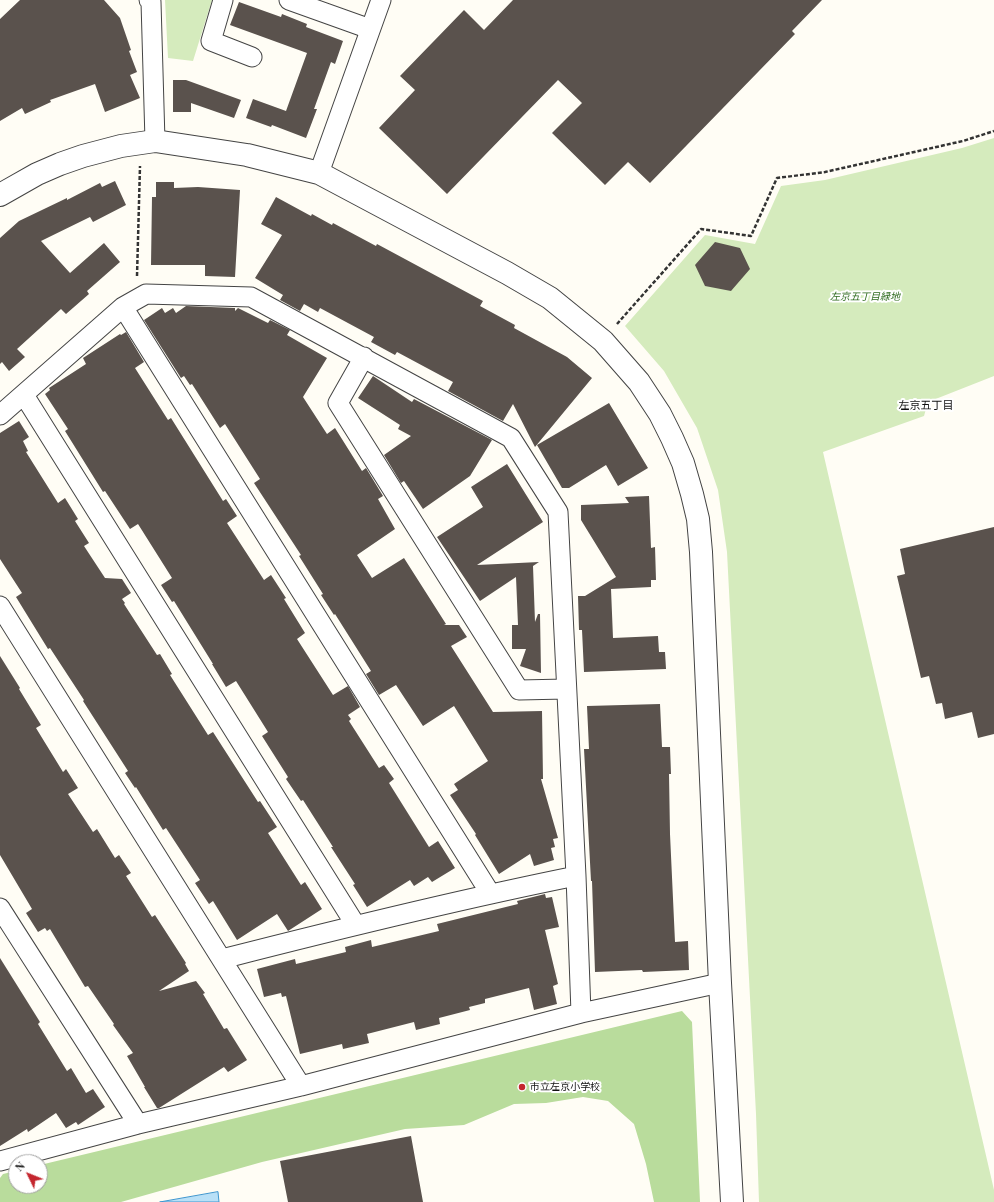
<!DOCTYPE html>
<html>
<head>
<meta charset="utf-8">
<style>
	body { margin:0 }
	#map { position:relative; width:994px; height:1202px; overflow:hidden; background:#fffdf5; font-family:"Playfair Display",serif }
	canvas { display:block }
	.north { position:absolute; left:8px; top:1154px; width:40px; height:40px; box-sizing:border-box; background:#fff; border:1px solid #a0a0a0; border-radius:50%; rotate:313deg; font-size:11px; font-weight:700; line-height:16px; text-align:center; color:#111 }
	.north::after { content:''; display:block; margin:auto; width:14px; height:18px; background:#c4262e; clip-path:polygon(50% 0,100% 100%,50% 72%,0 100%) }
</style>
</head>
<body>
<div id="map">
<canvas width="994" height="1202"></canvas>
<div class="north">N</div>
</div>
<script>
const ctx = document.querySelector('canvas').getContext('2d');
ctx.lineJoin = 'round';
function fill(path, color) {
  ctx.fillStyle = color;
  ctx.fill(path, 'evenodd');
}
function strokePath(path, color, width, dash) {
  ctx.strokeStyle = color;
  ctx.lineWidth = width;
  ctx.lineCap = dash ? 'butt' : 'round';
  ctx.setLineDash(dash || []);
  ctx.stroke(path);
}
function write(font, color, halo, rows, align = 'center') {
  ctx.font = font + ' "Playfair Display","Noto Sans JP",serif';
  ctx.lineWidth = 4;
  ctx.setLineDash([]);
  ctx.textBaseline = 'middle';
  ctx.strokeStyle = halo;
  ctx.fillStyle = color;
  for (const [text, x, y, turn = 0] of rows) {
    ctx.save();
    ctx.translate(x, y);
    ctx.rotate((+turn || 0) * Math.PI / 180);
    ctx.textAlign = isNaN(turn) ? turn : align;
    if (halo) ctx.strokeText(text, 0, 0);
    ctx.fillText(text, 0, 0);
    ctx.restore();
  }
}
const green = new Path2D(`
	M165,0h47l-19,61 -25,-3z
	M994,138v238l-66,26 -4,14 -101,36 171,738v12h-235l-3,-88 -29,-562 -9,-62 -21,-62 -33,-57 -39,-45 80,-91 50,9 26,-58 44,-6 137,-32z`);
const forest = new Path2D(`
	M682,1011l10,11 8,180h-46l-8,-38 -12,-40 -26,-23 -25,-4 -37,6 -32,1 -50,21 -59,4 -143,33 -141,40h-121v-24l3,-4 13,-3v15h24v-21z`);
const water = new Path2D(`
	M218,1192l1,10h-59z`);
const building = new Path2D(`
	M20,0h84l16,18 11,32 -2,1 8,21 -7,3 10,23 -35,14 -10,-28 -45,16 1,2 -26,12 -3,-6 -22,13v-102z
	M513,0h309l-30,31 3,3 -145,149 -22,-21 -23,23 -53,-52 30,-30 -24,-23 -111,114 -68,-66 36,-38 -15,-14 64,-66 20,20z
	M239,2l42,15 1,-3 25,10 -1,3 37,14 -8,23 -4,-2 -17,47h3l-11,29 -34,-13 -1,2 -25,-9 7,-19 33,12 21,-58 -77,-28z
	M173,80h13l55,20 -7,18 -43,-15v9h-18z
	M115,181l11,24 -33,17 -3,-5 -49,24 29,32 34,-30 16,19 -33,29 2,3 -23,20 -5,-5 -44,40 8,8 -16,14 -7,-9 -2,2v-126l19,-17 48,-23v2l33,-17 2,4z
	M156,182h18v6l24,-1 42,3 -5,87 -30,-1v-11h-54l1,-68h4z
	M276,197l35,19 1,-2 20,11 1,-2 43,23 1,-2 106,57 -3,5 35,19 -1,3 53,29 25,21 -57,69 -22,-43 -10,17 -55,-30 5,-9 -56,-30 -2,3 -24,-13 3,-5 -54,-29 -2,4 -14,-8 -4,7 -20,-11 3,-5 -28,-17 27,-43 -21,-11z
	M715,242l25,6 10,21 -19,22 -26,-5 -10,-21z
	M186,306l49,2v3l3,-3 30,15 2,-3 20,10 -3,5 40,23 -24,39 24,37 8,-6 27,43 4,-3 17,28 -5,3 17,30 -38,26 15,23 32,-20 42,66 -2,1h15l8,12 -16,9 42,66 49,-1 1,68h-2l17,59 -5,1 2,8 -4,1 3,12 -20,6 -4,-12 -31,20 -24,-39 1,-1 -26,-39 8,-5 -4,-6 34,-23 -34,-55 -31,20 -27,-41 -17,10 -13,-21 5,-3 -36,-57 -1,1 -13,-20 2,-1 -24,-38 2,-1 -47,-72 6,-4 -35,-55 -5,4 -28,-44 -2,1 -6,-9 -3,2 -37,-58 18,-12 3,5 8,-5 3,5z
	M126,332l18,30 -9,6 33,52 3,-2 52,83 3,-2 11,17 -10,7 37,57 7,-5 15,23 -2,1 21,34 -8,6 36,56 15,-9 12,21 -12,8 3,4 -2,2 30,47 5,-3 10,14 -5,4 40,64 9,-6 17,27 -23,14 -4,-5 -14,9 -4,-6 -43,27 -14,-22 2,-1 -24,-37h2l-30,-47 -2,1 -15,-22 2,-2 -26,-41 6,-4 -32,-51 -10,6 -14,-23h1l-39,-63 -2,1 -11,-17 11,-7 -34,-54 -8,5 -25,-38 -2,1 -38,-61 3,-2 -23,-35 5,-4 -1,-2 37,-24 -3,-6 37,-24 1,1z
	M373,376l39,26 2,-3 78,41 -22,36 -47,33 -19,-28 -3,2 -17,-28 27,-19 -13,-7 2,-4 -42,-27z
	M609,403l39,65 -30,18 -12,-21 -37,23h-7l-25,-43z
	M19,421l10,16 -6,4 5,10 -2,1 32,51 7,-5 13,21 -3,2 14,22 -5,3 21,32 17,1 9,14 -9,6 3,4 -1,1 33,51 3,-1 12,20 -2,1 38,60 5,-3 45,70 2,-1 17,26 -9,6 33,52 4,-3 17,27 -34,22 -11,-17 -40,26 -24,-39 -4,3 -14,-21 5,-3 -34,-52 -3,2 -27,-43 -1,1 -10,-15 3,-2 -45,-70 1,-1 -34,-52 -2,1 -32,-52 6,-4 -22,-34v-126z
	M507,464l36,58 -66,43 62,-3 -6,4 2,56 3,-8h2l1,59 -21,-7 6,-17h-14v-24h6l-2,-48 -36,24 -43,-64 46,-30 -12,-20z
	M649,496l2,52 4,-1 1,33h-5v7l-40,2 2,49 45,-2 1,16h6l1,17 -82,3 -2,-42h-3l-1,-34h7l31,-19 -35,-57v-15l48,-2 -4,-6z
	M994,527v207l-16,4 -6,-26 -27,7 -3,-16 -6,1 -7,-28 -8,2 -24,-102 8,-2 -5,-25z
	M0,656l20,32 -1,1 22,36 -5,3 27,44 3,-3 12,19 -10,6 25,38 4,-3 18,29 4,-3 12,18 -5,3 26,41 3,-2 31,48 -1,1 4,7 -30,20 37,-10 9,12 -2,1 21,35 3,-1 20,32 -19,12 -4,-5 -65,41h-2l-13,-21h1l-18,-31 6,-3 -20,-28 1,-1 -26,-38 -3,1 -35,-58 -3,2 -2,-3 -7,4 -12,-19 6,-4 -32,-54z
	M660,704l2,43h8l1,27h-2l1,60 5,108 13,-1 1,29 -46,2 -1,-2 -47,2 -3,-91h-1l-7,-132h5l-2,-43z
	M545,894l1,4 6,-1 7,30 -14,3 13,54 -5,2 4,18 -23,6 -5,-22 -44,11v4l-16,4 1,3 -31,8 1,6 -24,6 -2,-8 -47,12 2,9 -26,6 -1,-5 -42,10 -14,-58 -4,1 -1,-4 -17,4 -7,-28 38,-10 1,5 50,-12 -1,-5 26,-7 1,7 67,-16 -2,-7 81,-20 -1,-3z
	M0,958l40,64 -2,2 29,47 4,-3 15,25 7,-4 12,18 -27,18 -2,-3 -10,6 -10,-15 -28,19 -1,-3 -27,17z
	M411,1136l12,66h-135l-8,-41z`);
const path = new Path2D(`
	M137,276l3,-110
	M617,324l84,-95 50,7 26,-58 48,-6 138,-31 31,-10`);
const minor = new Path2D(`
	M149,0l2,2 4,139
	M223,0l-12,41 41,16
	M289,0l81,29
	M319,173l62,-173
	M123,307l367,586
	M364,357l-26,46 181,287 47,-1
	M24,395l331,529
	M0,415l123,-108 23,-13 105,3 260,141 47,74 18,364 5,137
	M0,606l301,480
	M0,908l138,216
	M222,959c117,-30 235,-59 354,-83
	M0,1161l138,-37 163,-38 280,-73 139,-30`);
const tertiary = new Path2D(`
	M0,195l37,-21 23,-10 23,-8 38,-10 34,-5 92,14 72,18 188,100 43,25 53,43 36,41 21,32 12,24 11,25 9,31 6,25 3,33 19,431 12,219`);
const markers = [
	[522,1087,4,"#c4262e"]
];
const parkNames = [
	["左京五丁目緑地",865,297]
];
const poiNames = [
	["市立左京小学校",530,1087]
];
const neighbourhoodNames = [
	["左京五丁目",926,406]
];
fill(green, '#d5ebbd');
fill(forest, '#b9dc9c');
fill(water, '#b9e0f7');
strokePath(water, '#3f96cf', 1);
fill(building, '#5a524d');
strokePath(minor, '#444', 21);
strokePath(tertiary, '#444', 24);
strokePath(path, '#333', 2.5, [4, 2]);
strokePath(minor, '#fff', 19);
strokePath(tertiary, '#fff', 22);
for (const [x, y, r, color] of markers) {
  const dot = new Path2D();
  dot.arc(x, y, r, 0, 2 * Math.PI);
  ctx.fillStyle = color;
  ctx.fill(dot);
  strokePath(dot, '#fff', 1.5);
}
write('italic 10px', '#2f6b1f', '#fff', parkNames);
write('10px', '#111', '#fff', poiNames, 'left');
write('11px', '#111', '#fff', neighbourhoodNames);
</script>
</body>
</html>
